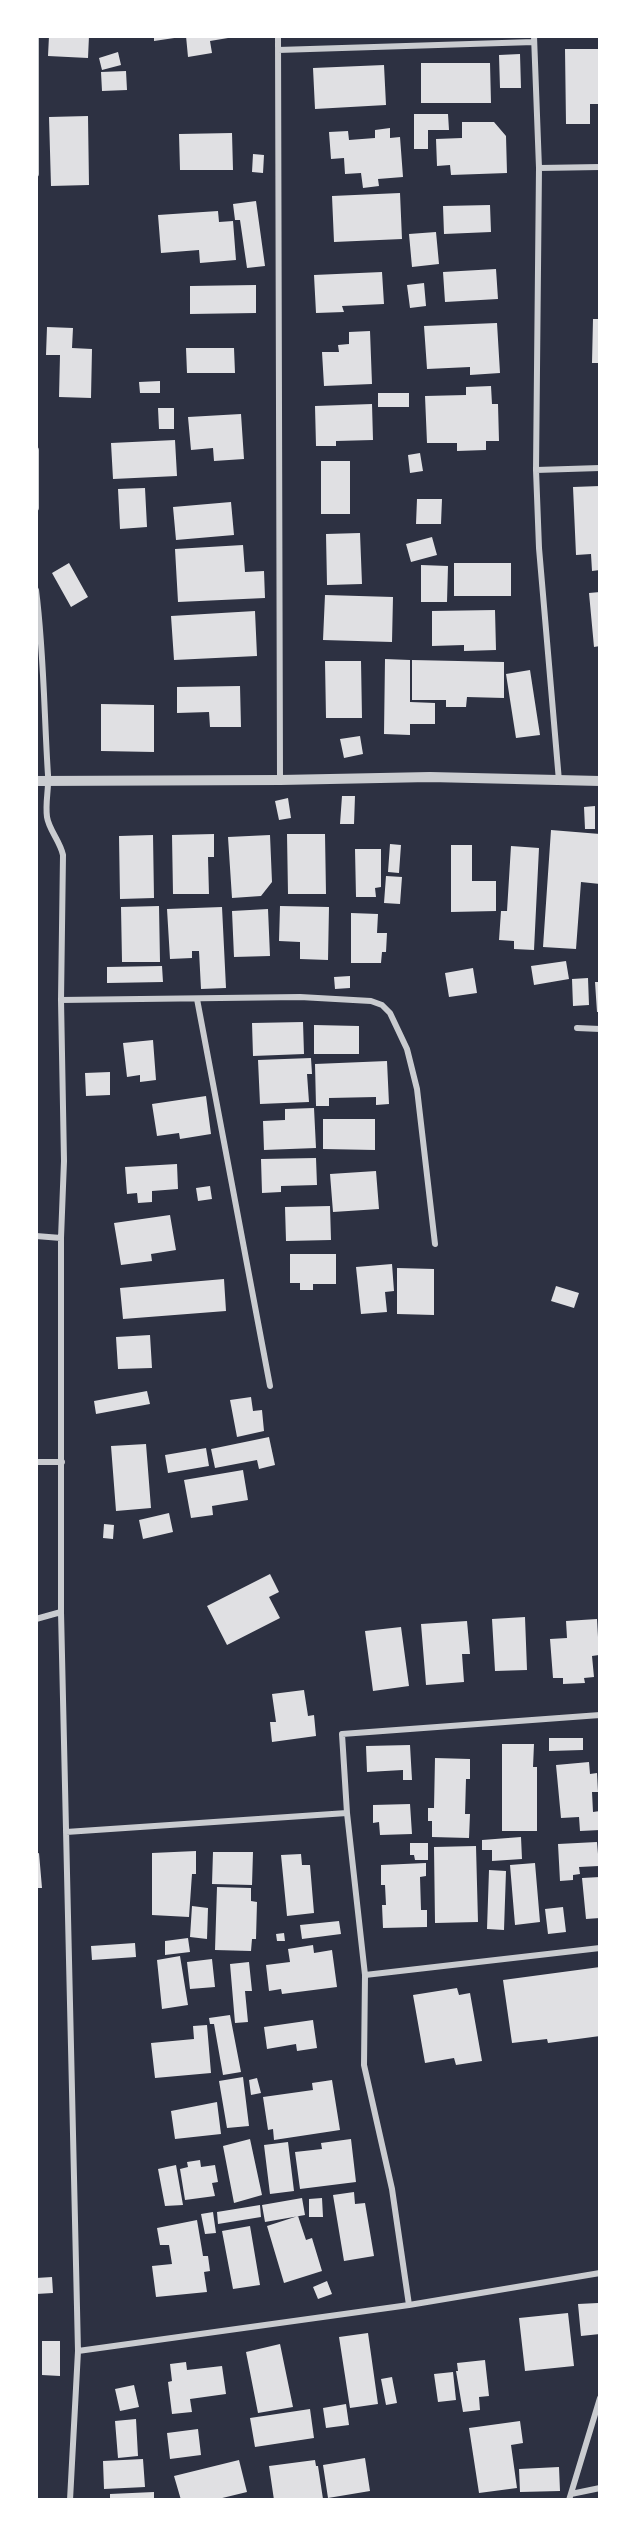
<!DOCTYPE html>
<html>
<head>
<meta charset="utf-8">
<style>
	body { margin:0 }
	#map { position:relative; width:636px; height:2536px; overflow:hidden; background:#2d3142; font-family:"PT Sans",sans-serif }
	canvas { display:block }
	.frame { position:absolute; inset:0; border:38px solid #fff; pointer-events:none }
</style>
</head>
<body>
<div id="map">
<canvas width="636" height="2536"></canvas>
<div class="frame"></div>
</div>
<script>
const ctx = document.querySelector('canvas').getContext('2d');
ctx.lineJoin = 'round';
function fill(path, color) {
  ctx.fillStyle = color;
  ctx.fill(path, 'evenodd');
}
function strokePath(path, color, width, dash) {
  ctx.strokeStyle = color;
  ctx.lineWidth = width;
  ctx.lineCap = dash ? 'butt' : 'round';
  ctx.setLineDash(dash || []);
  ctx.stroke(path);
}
const building = new Path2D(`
	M49,36h40l-1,22 -40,-2z
	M154,36h27v1l-27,4z
	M186,36h42v2l-18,3 2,12 -24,4z
	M565,49h34l1,55h-10v20h-24z
	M118,52l3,13 -19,5 -3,-12z
	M520,54l1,34h-21l-1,-33z
	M421,63h69l1,40h-70z
	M384,65l2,40 -71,4 -2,-41z
	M126,71l1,19 -25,1 -1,-19z
	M414,114h34l1,16h-21v19h-14z
	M88,116l1,69 -38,1 -2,-69z
	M462,122h32l12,14 1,37 -56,2 -1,-10 -13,1 -1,-27 26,-1z
	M390,128v10l10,-1 3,40 -25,2 1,7 -16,2 -2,-15 -16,1 -1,-16 -13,1 -2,-27 19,-1 1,9 26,-2v-8z
	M232,133l1,37h-53l-1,-36z
	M253,154l11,1 -1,18 -11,-1z
	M400,193l2,46 -68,3 -2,-46z
	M256,201l9,65 -18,2 -7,-48h-5l-2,-16z
	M490,205l1,27 -47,2 -1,-28z
	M218,211l1,11 14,-1 3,39 -36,3 -1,-13 -38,3 -3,-38z
	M436,232l3,32 -27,3 -3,-33z
	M496,269l2,30 -53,3 -2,-30z
	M382,272l2,32 -42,2 2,6 -28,1 -2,-38z
	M424,283l2,23 -16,2 -3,-23z
	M256,285v28l-66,1v-28z
	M593,319h7v44h-8z
	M497,323l3,50 -30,2v-8l-43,2 -3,-43z
	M47,327l26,1 -1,20 20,1 -1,49 -32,-1 1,-42h-14z
	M370,331l2,53 -48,2 -2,-34h17l-1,-7 11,-1v-12z
	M186,348h48l1,25h-48z
	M160,381v12h-20l-1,-11z
	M491,386l1,18h6l1,37h-13v9l-29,1v-8h-30l-2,-47 41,-1v-8z
	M378,393h31v14h-31z
	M372,404l1,36 -37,1v5h-20l-1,-40z
	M158,408h16v21h-15z
	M241,414l3,45 -30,2 -1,-13 -22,2 -3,-33z
	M175,440l2,36 -64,3 -2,-36z
	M420,453l3,18 -13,2 -2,-18z
	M321,461h29v53h-29z
	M600,486v84l-8,1 -1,-17 -15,1 -3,-68z
	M145,488l2,39 -27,2 -2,-40z
	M417,499h25l-1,25h-25z
	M231,502l3,33 -58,5 -3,-33z
	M360,533l2,51 -35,1 -1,-51z
	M432,537l5,18 -26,7 -5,-18z
	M243,545l2,27 19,-1 1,27 -87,4 -3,-53z
	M69,563l19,34 -17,10 -19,-34z
	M454,563h57v33h-57z
	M421,565l27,1 -1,36h-26z
	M600,592v54l-6,1 -5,-54z
	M325,595l68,2 -1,45 -69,-2z
	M495,610l1,40 -32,1v-6l-32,1v-35z
	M255,611l2,45 -83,4 -3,-44z
	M385,659l25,1v42l25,1v21h-25v11l-26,-1z
	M412,660l92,2v36l-37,-1 -1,10h-20v-7h-34z
	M325,661h36l1,57h-36z
	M530,670l10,65 -24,3 -10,-64z
	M240,686l1,41h-31l-1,-15 -32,1v-26z
	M101,704l53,1v47l-53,-1z
	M360,736l3,18 -19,4 -4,-19z
	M342,796h13l-1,28h-14z
	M288,798l3,20 -12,2 -4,-19z
	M595,806v23h-10l-1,-22z
	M551,830l49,4v50l-19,-2 -5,67 -33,-2z
	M214,834v23h-6l1,37h-36l-1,-59z
	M287,834h38l1,60h-38z
	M153,835l1,63 -34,1 -1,-63z
	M270,835l2,47 -11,14 -29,2 -4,-61z
	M390,844l11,1 -2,28 -11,-1z
	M451,845h21v36h24v30l-45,1z
	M511,846l28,2 -5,102 -20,-1v-8l-15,-1 2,-29h6z
	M355,849h26v38l-6,1 1,9h-20z
	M386,876l16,1 -2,27 -16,-1z
	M159,906l1,56h-38l-1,-55z
	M280,906l49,1 -1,53 -28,-1v-17l-21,-1z
	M222,907l4,81 -25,1 -2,-38h-7v7l-22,1 -3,-50z
	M268,909l2,47 -36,1 -2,-46z
	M351,913l27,1 -1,19h10l-1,19h-4l-1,11h-30z
	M566,961l3,18 -35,6 -3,-19z
	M162,966l1,16 -56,1v-16z
	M473,968l4,25 -28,4 -4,-24z
	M350,976v12l-15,1 -1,-12z
	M588,978l1,27 -16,1 -1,-27z
	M595,982h5v30h-3z
	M303,1022l1,32 -51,2 -1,-33z
	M314,1025l45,1v28h-45z
	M153,1040l3,40 -16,2v-7l-13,2 -4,-34z
	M311,1058l1,16h-5l2,28 -49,2 -2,-44z
	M387,1061l2,43 -13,1v-8l-47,1v8h-13l-1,-42z
	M110,1072v23l-24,1 -1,-23z
	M206,1096l5,38 -31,5 -1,-6 -22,3 -5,-32z
	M314,1108l2,40 -52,2 -1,-29 22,-1v-11z
	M323,1119h52v31l-52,-1z
	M316,1158l1,27 -36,1v6l-19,1 -1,-34z
	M177,1164l1,25 -26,2v11l-14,1 -1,-10 -10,1 -2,-27z
	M376,1171l3,38 -46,3 -3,-38z
	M210,1186l2,13 -14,2 -2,-13z
	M330,1206l1,34 -45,1 -1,-34z
	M170,1215l6,35 -25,4 1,7 -31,4 -7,-42z
	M290,1254h46v30h-23v6h-13v-7h-10z
	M392,1264l2,27 -9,1 2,20 -26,2 -5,-47z
	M397,1268l37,1v46l-37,-1z
	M224,1279l2,32 -103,8 -3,-31z
	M556,1286l23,7 -5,15 -23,-7z
	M150,1335l2,33 -34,1 -2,-32z
	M147,1391l3,13 -54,10 -2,-13z
	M251,1397l2,14 9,-1 2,21 -27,6 -7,-37z
	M269,1437l6,28 -16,4 -2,-9 -42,8 -4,-19z
	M146,1444l5,64 -35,3 -5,-65z
	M206,1448l3,18 -41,7 -3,-18z
	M243,1470l5,30 -36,6 1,9 -22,3 -7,-38z
	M169,1513l4,19 -30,7 -4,-19z
	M104,1524l10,1 -1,14 -10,-1z
	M270,1574l9,18 -10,5 11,21 -53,27 -20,-39z
	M525,1617l2,53 -32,1 -3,-52z
	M597,1619l2,36 -7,1 2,21 -10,1 1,5 -22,1v-6h-10l-3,-39 17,-1 -1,-17z
	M467,1621l3,33h-8l2,28 -38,3 -5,-61z
	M401,1627l8,59 -36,5 -8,-60z
	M304,1690l4,26 6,-1 2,21 -44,6 -2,-20h6l-4,-28z
	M549,1738h34v12l-34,1z
	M502,1744h32l-1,23h4v64h-35z
	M410,1745l2,35h-9v-10l-36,2 -1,-26z
	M435,1758l35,1v20h-4l-1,35h5l-1,24 -37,-1v-16h-4v-13h6z
	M589,1762l1,12 7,-1 1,19h-6l1,20 7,-1v19l-20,1 -1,-14 -18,1 -5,-53z
	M410,1804l2,30 -32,1 -1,-13 -6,1v-18z
	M521,1837l1,22 -30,2v-11h-10v-10z
	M597,1842l2,24 -20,1 1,7 -7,1v5l-13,1 -2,-37z
	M410,1843h18v17h-13l-1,-5h-4z
	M476,1846l2,76 -43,1 -1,-76z
	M196,1851v23h-4l-3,43 -37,-2v-62z
	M213,1852h40l-1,33 -40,-1z
	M39,1853l3,35h-6v-34z
	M301,1854l1,11h8l4,48 -27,3 -6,-61z
	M426,1863v13l-6,1 1,33h6v17l-44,1 -1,-23h4l-1,-20h-4v-20z
	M535,1863l5,59 -25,3 -5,-60z
	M489,1870l17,1 -2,59 -17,-1z
	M600,1877v41l-14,1 -4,-41z
	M217,1887l34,1v13l6,1 -1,37h-4l-1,12 -36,-1z
	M192,1906l16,2 -1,31 -17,-2z
	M563,1907l3,25 -18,2 -3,-25z
	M339,1921l2,13 -39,5 -2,-14z
	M284,1933l1,8h-8l-1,-7z
	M188,1938l2,14 -25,3v-14z
	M135,1943l1,14 -44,3 -1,-14z
	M313,1945l1,8 18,-3 5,37 -55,7 -1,-5 -12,2 -3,-26 24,-3 -2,-13z
	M180,1956l8,49 -26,4 -5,-49z
	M212,1959l3,28 -25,2 -3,-27z
	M249,1962l3,29h-7l3,31 -13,1 -5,-59z
	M600,1967v69l-52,7 -1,-4 -35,4 -9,-63z
	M457,1988l2,7 11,-2 12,68 -26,4 -2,-7 -29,5 -12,-68z
	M230,2015l11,57 -18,3 -9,-51h-4l-1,-6z
	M313,2020l4,28 -20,3 -1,-7 -29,5 -3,-22z
	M207,2025l4,48 -56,5 -4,-35 43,-4 -1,-13z
	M243,2077l6,49 -22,2 -8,-47z
	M257,2078l4,15 -10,2 -2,-15z
	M332,2080l8,50 -66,10 -1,-11 -5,1 -5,-33 50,-7 -1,-7z
	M217,2102l4,32 -46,5 -4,-28z
	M250,2139l12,56 -28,8 -11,-57z
	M351,2139l5,43 -56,7 -5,-37 27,-3 -1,-6z
	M288,2142l6,49 -24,3 -6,-49z
	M200,2160l1,7 14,-2 3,17 -6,1 3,13 -30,4 -5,-31 8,-2 -1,-5z
	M176,2165l7,40 -18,1 -7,-37z
	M354,2192l1,12 10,-1 9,53 -30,5 -11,-66z
	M302,2198l3,17 -40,7 -3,-17z
	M322,2198l1,19h-14v-18z
	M260,2205l1,12 -43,7 -1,-12z
	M213,2212l3,21 -11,1 -4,-20z
	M298,2216l8,24 6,-2 10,33 -38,12 -17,-57z
	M197,2220l6,36h5l2,15 -6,1 3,20 -51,5 -4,-31 20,-2 -3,-19h-9l-3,-17z
	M250,2226l10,59 -27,4 -11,-58z
	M52,2277l1,16 -17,1v-16z
	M327,2281l5,13 -14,5 -5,-12z
	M598,2303l2,31 -19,2 -3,-32z
	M568,2313l6,53 -49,5 -6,-53z
	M368,2333l10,71 -28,4 -11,-71z
	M42,2341h18v35l-18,-1z
	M280,2344l13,63 -35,6 -12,-61z
	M485,2360l4,36 -10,1 1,13 -17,2 -7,-41h2l-1,-8z
	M186,2362l1,8 35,-4 4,28 -36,5 2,13 -20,2 -4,-32 4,-1 -2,-17z
	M453,2372l3,28 -18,2 -4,-28z
	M392,2377l5,26 -11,2 -5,-26z
	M134,2385l5,22 -19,4 -5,-22z
	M346,2404l3,21 -23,3 -3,-20z
	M310,2409l4,29 -59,9 -5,-29z
	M136,2419l2,37 -20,2 -3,-37z
	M520,2421l3,22 -12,2 6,43 -38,5 -10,-65z
	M198,2429l3,26 -31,4 -3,-26z
	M365,2458l5,33 -42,7 -5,-33z
	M143,2459l2,28 -41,2 -1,-28z
	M239,2460l8,32 -33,8h-33l-7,-24z
	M315,2460l1,6h2l5,33 -49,1 -5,-34z
	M559,2467l1,24 -40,1 -1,-23z
	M154,2492v8h-44v-6z`);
const minor = new Path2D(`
	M278,36l2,744
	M534,36l5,132 -3,302 3,78 20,233
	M278,50l256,-8
	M539,168l61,-1
	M36,174v-138
	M36,450v58
	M536,470l64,-2
	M36,590c8,62 8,124 12,185 1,14 -3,28 -1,42 2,13 13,24 16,38l-2,145 3,161 -3,77v374l17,739 -8,149
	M197,999l73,387
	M61,1000l239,-3 71,4 11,4 8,8 17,36 10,40 18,155
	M577,1028l23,1
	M36,1236l25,2
	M36,1462h26
	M36,1619l25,-7
	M66,1832l281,-19
	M365,1975l235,-27
	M409,2305l-17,-116 -28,-124 1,-90 -18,-162 -5,-79 258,-19
	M78,2351l331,-46 191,-32
	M571,2494l29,-6
	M569,2500l31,-102`);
const tertiary = new Path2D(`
	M36,781l244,-1 150,-3 170,4`);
fill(building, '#e0e0e3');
strokePath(minor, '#caccd0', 6);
strokePath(tertiary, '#caccd0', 10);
</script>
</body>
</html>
